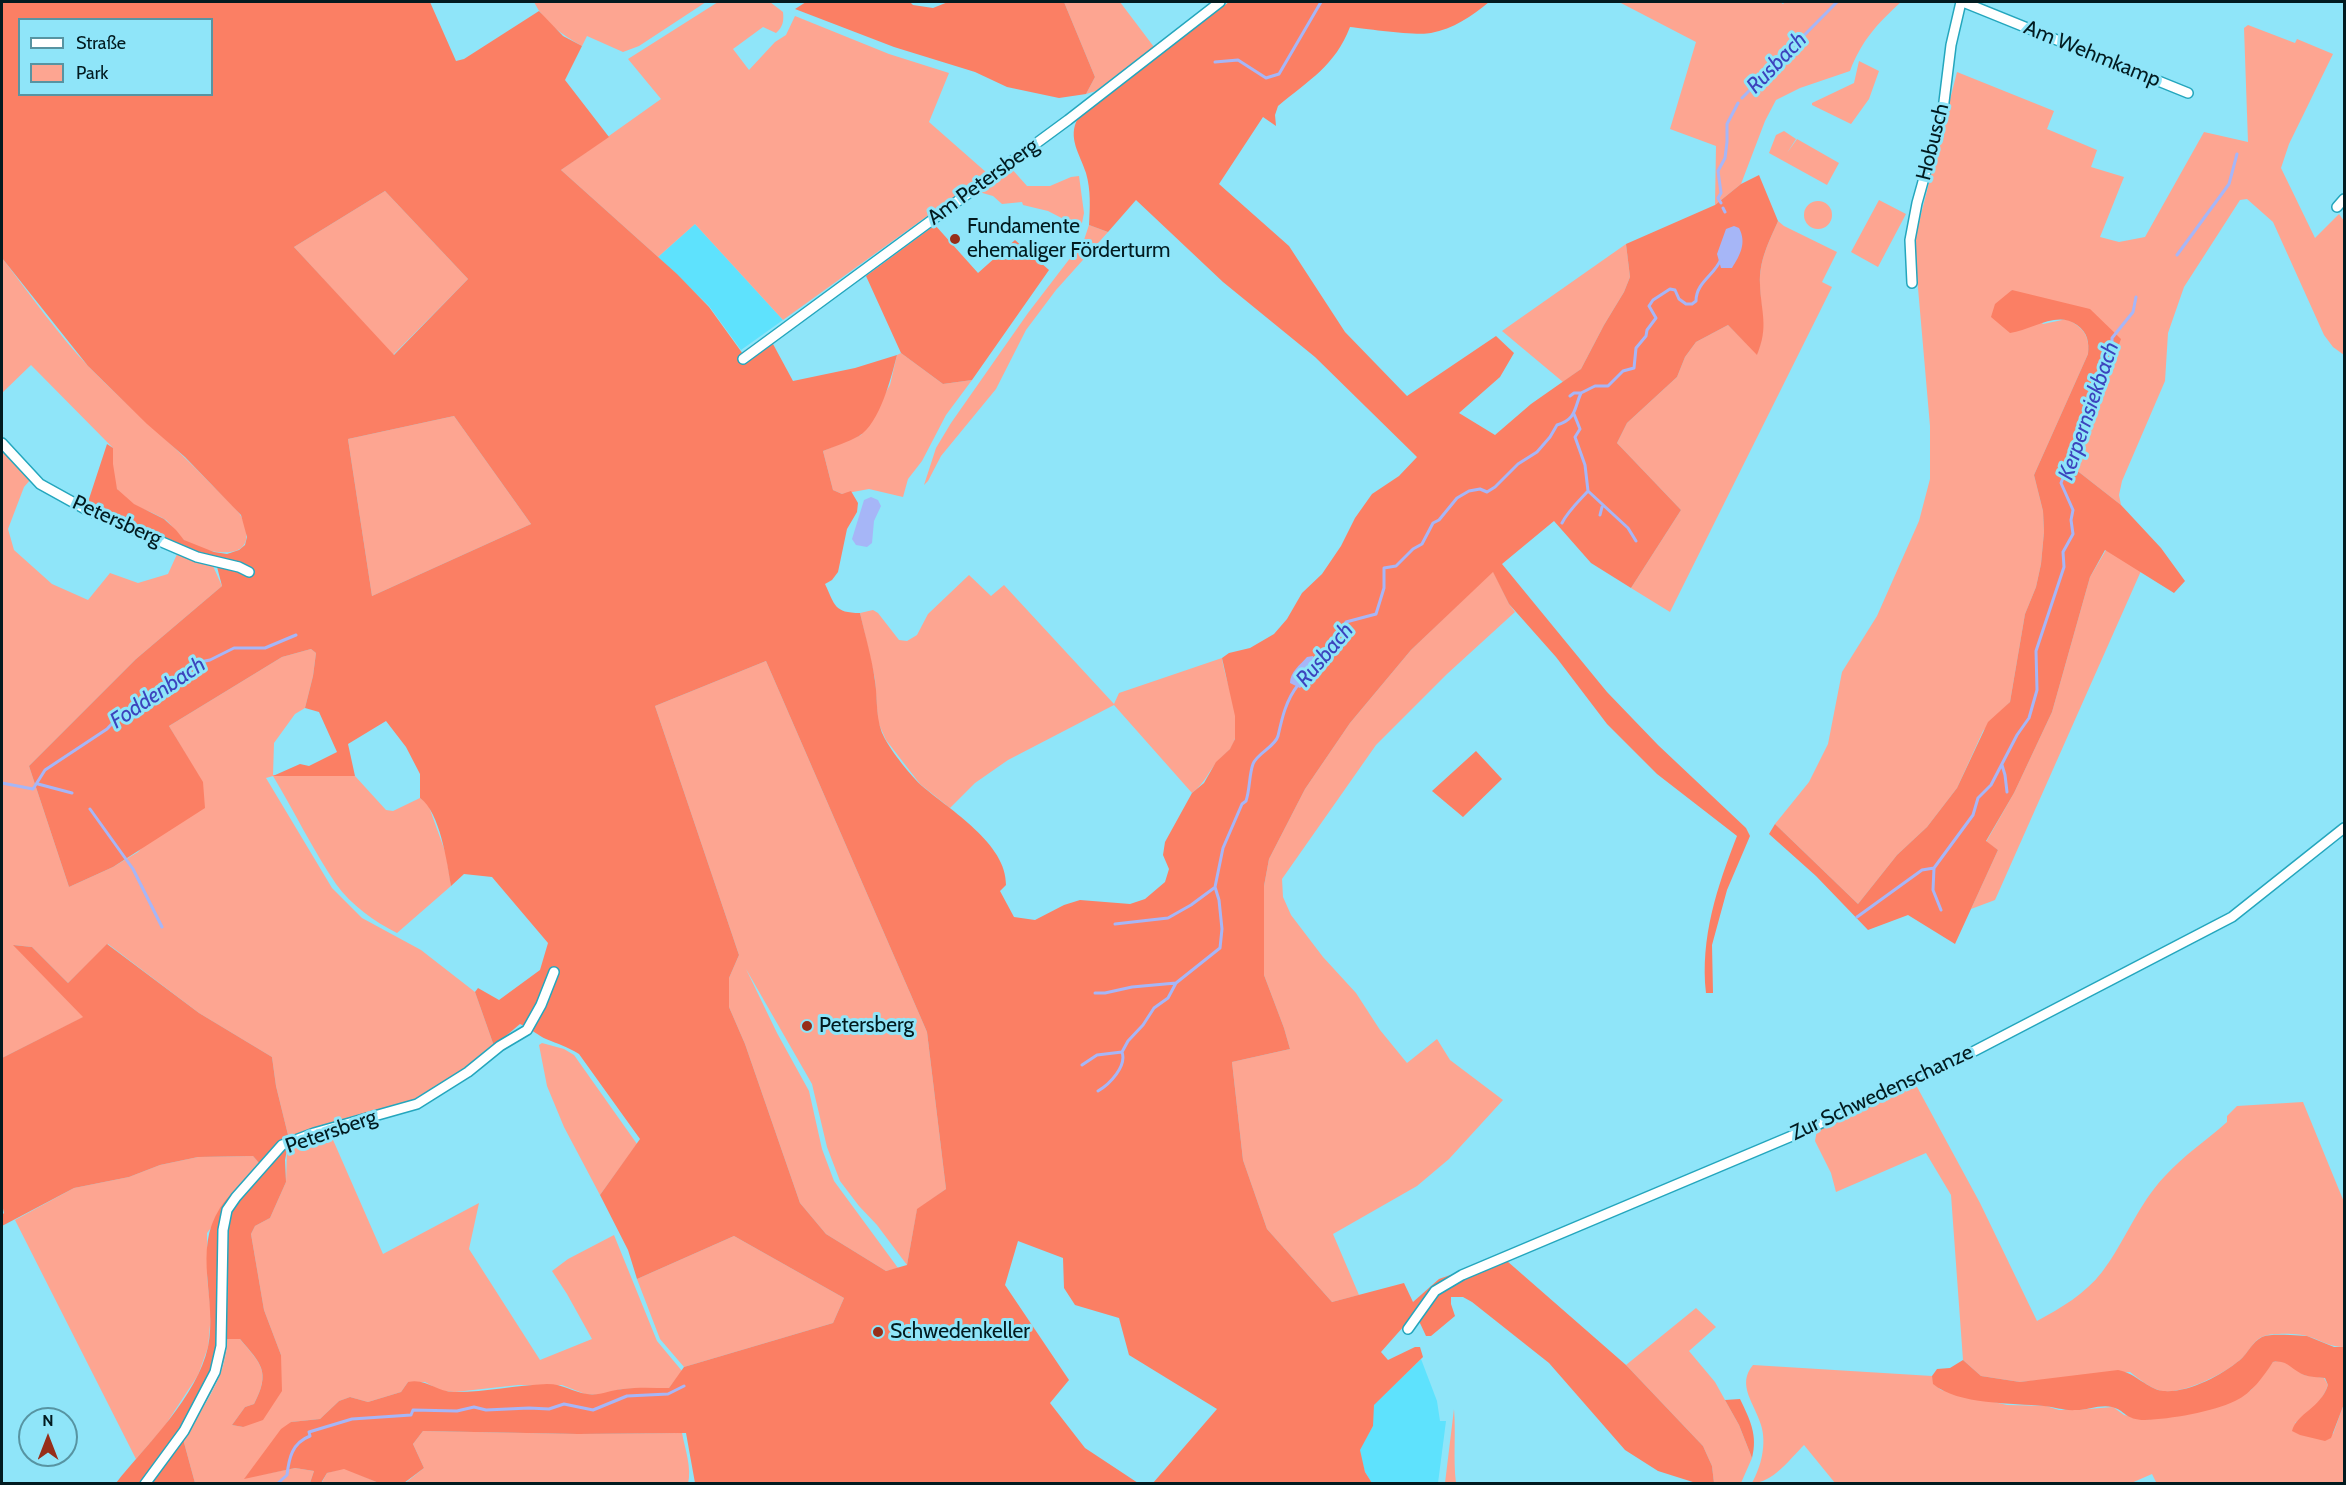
<!DOCTYPE html>
<html>
<head>
<meta charset="utf-8">
<style>
	body { margin:0 }
	#map { position:relative; width:2346px; height:1485px; overflow:hidden; background:#8fe5f9; font-family:Cabin,sans-serif }
	canvas { display:block }
	.frame { position:absolute; inset:0; border:3px solid #021b20; pointer-events:none }
	.legend { position:absolute; left:18px; top:18px; width:195px; height:78px; box-sizing:border-box; background:#8fe5f9; border:2px solid #5794a2; margin:0; padding:8px 10px; list-style:none; font-size:18px; color:#021b20 }
	.legend li { display:flex; align-items:center; gap:12px; height:30px }
	.legend b { width:30px; border:2px solid #5794a2 }
	.north { position:absolute; left:18px; top:1407px; width:60px; height:60px; box-sizing:border-box; background:#8fe5f9; border:2px solid #5794a2; border-radius:50%; rotate:0deg; font-size:16px; font-weight:700; line-height:24px; text-align:center; color:#021b20 }
	.north::after { content:''; display:block; margin:auto; width:21px; height:27px; background:#972e19; clip-path:polygon(50% 0,100% 100%,50% 72%,0 100%) }
</style>
</head>
<body>
<div id="map">
<canvas width="2346" height="1485"></canvas>
<div class="frame"></div>
<ul class="legend">
<li><b style="height:8px;background:#fff"></b>Straße</li>
<li><b style="height:16px;background:#fda591"></b>Park</li>
</ul>
<div class="north">N</div>
</div>
<script>
const ctx = document.querySelector('canvas').getContext('2d');
ctx.lineJoin = 'round';
function fill(path, color) {
  ctx.fillStyle = color;
  ctx.fill(path, 'evenodd');
}
function strokePath(path, color, width, dash) {
  ctx.strokeStyle = color;
  ctx.lineWidth = width;
  ctx.lineCap = dash ? 'butt' : 'round';
  ctx.setLineDash(dash || []);
  ctx.stroke(path);
}
function write(font, color, halo, rows, align = 'center') {
  ctx.font = font + ' Cabin,sans-serif';
  ctx.lineWidth = 6;
  ctx.setLineDash([]);
  ctx.textBaseline = 'middle';
  ctx.strokeStyle = halo;
  ctx.fillStyle = color;
  for (const [text, x, y, turn = 0] of rows) {
    ctx.save();
    ctx.translate(x, y);
    ctx.rotate((+turn || 0) * Math.PI / 180);
    ctx.textAlign = isNaN(turn) ? turn : align;
    if (halo) ctx.strokeText(text, 0, 0);
    ctx.fillText(text, 0, 0);
    ctx.restore();
  }
}
const built = new Path2D(`
	M695,224l88,96 -42,30 -32,-44 -51,-49z
	M1421,1359l16,42 3,20h6l-8,62h-66l-7,-11 -6,-22 14,-24v-21z`);
const green = new Path2D(`
	M534,2h172l-67,44 -16,6 -36,-16 -5,10c-20,-11 -38,-24 -48,-44z
	M718,2h52l13,10c1,9 0,15 -7,21l-13,-6 -30,22 16,21 26,-28 11,-7 9,-19 94,38 60,19 -20,49 58,51 -204,147 -88,-96 -37,33 -97,-87 100,-71 -33,-40z
	M1064,2h56l34,45 -58,44 -10,3 9,-17z
	M1619,2h161l3,2 2,-2h116c-24,22 -39,38 -51,69l-50,17 -24,12 -11,21 -24,63 -26,21 1,-59 -46,-17 26,-87z
	M2248,25l47,18 2,-4 36,15 -44,90 -8,24 34,70 24,-24 5,7v134l-11,-8 -9,-12 -51,-113 -26,-23 -7,1 -56,87 -16,46 -3,48 -43,100 -3,14 2,10 -46,-36 45,-130 -109,-49 32,34 24,-5c16,9 23,16 21,35l-54,121 9,36 1,21 -3,32 -5,23 -11,27 -15,88 -27,29 -26,57 -30,39 -30,28 -39,49 -83,-80 34,-42 19,-38 14,-72 35,-56 42,-95 11,-42v-53l-16,-184 43,-170 97,39 -7,18 50,21 -6,17 33,10 -24,60 19,5 26,-5 59,-105 44,10 -4,-114z
	M1859,61l20,10 -10,28 -18,25 -39,-19v-2l42,-20z
	M1784,131l12,8 -9,14 10,-14 42,24 -12,22 -58,-32 7,-18z
	M1011,168l16,18h23l21,-9 8,-1 5,37 -3,15 -33,-17 -25,-6 -1,-3 -20,2 -9,-8 -14,-4z
	M385,191l83,88 -75,76 -99,-108z
	M1879,200l27,14 -28,53 -27,-15z
	M1804 215a14 14 0 1 1 28 0a14 14 0 1 1-28 0Z
	M1778,221l6,5 53,26 -15,30 10,5 -162,325 -39,-24 50,-78 -64,-67 10,-20 50,-46 8,-20 11,-15 32,-17 29,29c11,-27 3,-43 3,-70 -1,-24 9,-42 18,-63z
	M1089,225l19,7 -52,58 -30,40 -30,59 -55,67 -13,25 -4,4 12,-37 15,-25 77,-110 56,-73z
	M1626,244l4,33 -6,15 -20,33 -23,44 -18,13 -61,-51z
	M2,258c27,35 57,78 88,110 39,40 82,75 121,116 9,9 20,19 28,29 5,7 10,22 6,30 -8,18 -50,6 -61,-3 -7,-5 -11,-14 -18,-20 -15,-10 -40,-14 -49,-31 -6,-12 -4,-29 -4,-41l-82,-83 -29,28z
	M901,353l42,31 29,-4 -26,35 -24,46 -14,18 -5,18 -34,-8 -27,5 -9,-4 -10,-39 38,-16 29,-50 7,-30z
	M454,416l77,108 -159,72 -24,-157z
	M2,449l29,30 -7,8 -16,42 6,21 38,34 36,16 22,-27 28,10 30,-9 10,-22 18,9 17,5 9,20 -86,73 -107,107 40,121 44,-20 25,-15 64,-70 -33,-56 113,-69 29,-8 5,4 -3,23 -8,32 -10,6 -21,29 -1,32 82,1 31,34 7,1 27,-13 8,6 18,50 5,32 -54,47c-22,-11 -46,-28 -61,-49 -23,-34 -42,-73 -63,-108l-7,2 66,110 30,30 59,32 54,42 19,54 -34,26 -45,30 -126,37 -13,-53 -4,-29 -73,-44 -91,-69 -40,39 -36,-36 -18,-2 70,72 -82,41z
	M2106,550l35,21 -146,329 -24,9 27,-59 -12,-8 28,-49 38,-81 38,-135z
	M1493,571l16,33 6,8 -68,62 -71,71 -94,134 1,18 8,18 32,42 33,36 24,37 27,33 30,-24 13,21 53,40 -54,59 -32,27 -84,48 26,61 -27,7 -65,-73 -24,-69 -11,-98 58,-13 -6,-21 -20,-53v-89l5,-27 36,-70 45,-66 61,-73z
	M969,575l22,21 13,-11 110,119 5,-11 103,-35c3,25 24,67 9,90 -4,5 -9,8 -13,13 -11,12 -12,21 -26,32l-78,-88 -106,55 -33,23 -25,25 -30,-24 -34,-44 -8,-18 -3,-43 -15,-66 13,-3 5,3 21,27 8,1 10,-6 11,-21z
	M766,661l161,371 19,157 -29,21 -10,55 -30,-40 -18,-19 -19,-25 -13,-34 -15,-63 -66,-115 31,64 32,58 13,58 12,32 64,87 -12,3 -60,-37 -26,-31 -55,-159 -16,-37v-29l10,-23 -84,-249z
	M542,1043l22,6 10,6 63,89 -37,51 -36,-68 -17,-41 -8,-41z
	M1916,1085l64,118 57,118c24,-13 48,-27 65,-49 23,-30 36,-68 63,-96 18,-20 42,-36 62,-54v-6l10,-10 66,-4 41,100v145c-13,0 -22,-6 -34,-10 -10,-4 -37,-4 -46,-1 -11,4 -15,16 -23,23 -15,14 -58,36 -80,32 -11,-3 -22,-12 -31,-19l-110,10 -39,-6 -18,-16 -12,-165 -25,-42 -90,39 -5,-19 -16,-32 2,-11z
	M330,1133l53,121 96,-51 -10,46 71,111 52,-21 -25,-45 -15,-23 16,-12 46,-24 43,106 25,30 -13,17 -48,1 -20,6 -16,-1 -23,-9h-44l-63,7 -14,-1 -16,-9h-17l-7,10 -33,10 -18,-5 -11,4 -19,18 -29,3 -46,56 50,-10 19,3 -4,12h-115l-12,-44c18,-29 45,-64 44,-100l12,-1c22,26 32,33 15,66l-9,3 -13,18 11,2 38,-72 -17,-45 -13,-76 4,-8 15,-8 16,-36 1,-31z
	M253,1156l8,9 -54,68v44l4,37 -3,33 -10,28 -34,52 -28,32 -121,-239 59,-32 55,-11 31,-12 38,-8z
	M734,1236l110,62 -11,25 -149,44 -24,-28 -23,-60z
	M1696,1308l20,19 -27,24 26,31 24,43 13,33 -11,25h-27l-2,-17 -9,-20 -77,-81z
	M2278,1361l9,2 17,12 20,3 4,7c-6,18 -19,27 -33,38l38,11 11,-30v79l-187,1 -5,-10 -23,10 -294,-1 -31,-38c-14,14 -31,38 -52,38 9,-16 15,-39 9,-58 -6,-21 -25,-40 -8,-60l179,11 2,8 7,6 66,15 39,1 13,4h16l38,-3 11,8 21,5 70,-12 36,-18 22,-28z
	M1454,1409c2,25 -1,50 2,74h-11z
	M423,1431l155,3 104,-1c3,16 10,35 6,51h-284l20,-16 -11,-24z
	M344,1468l35,15 -58,1 6,-11z`);
const forest = new Path2D(`
	M2,2h428l26,59 8,-2 75,-48 24,25 19,10 -17,34 44,57 -48,33 116,104 32,33 39,54 25,-17 20,37 62,-13 42,-13c-6,23 -17,68 -38,81 -11,6 -24,10 -36,15l10,39 9,4 9,-3 7,12 -1,9 -10,17 -9,43 -6,8 -7,4c10,21 9,29 35,29 5,22 12,45 15,68 3,20 0,40 10,58 7,13 26,37 37,47 28,24 85,58 84,99l-6,6 14,26 21,3 29,-15 16,-5 50,4 15,-5 20,-17 4,-13 -6,-14 2,-13 27,-49 12,-10 12,-21 14,-13 5,-10v-23l-13,-58 7,-5 21,-5 24,-14 13,-15 15,-26 20,-19 19,-28 14,-28 17,-24 27,-18 18,-19 -102,-100 -92,-75 -87,-82 -28,32 -19,-7c1,-17 2,-35 -3,-52 -6,-19 -19,-35 -8,-55l151,-116h260c-17,14 -36,27 -58,31 -14,3 -64,-4 -81,-6 -15,39 -41,53 -72,79l-3,9 1,11 -13,-9 -44,67 70,62 56,86 62,64 89,-60 18,17 -14,24 -41,36 36,22 36,-31 50,-35 23,-44 20,-33 6,-15 -4,-33 89,-39 26,-21 18,-9 19,46c-9,21 -19,39 -18,63 1,29 9,42 -3,71l-29,-30 -32,17 -11,15 -8,20 -50,46 -10,20 64,67 -50,78 -40,-25 -37,-42 -52,43 105,128 51,53 88,83 4,8 -23,54 -15,55 1,48h-7c-6,-55 11,-106 31,-157l-80,-62 -50,-50 -51,-67 -47,-53 -16,-32 -82,78 -61,73 -45,66 -36,70 -5,27v89l20,53 6,21 -58,13 11,98 24,69 65,73 72,-19 9,19 26,-23 28,-10 3,8 37,-16 119,104 77,81 9,20 2,17h-18l-38,-12 -33,-21 -76,-87 -77,-61 -9,-5h-12v7l4,12 -24,20h-5l-7,-15 -7,-4 -31,35 7,8 27,-13h5l3,10 -49,48 -1,21 -13,24 5,22 7,11h-219l64,-74 -88,-54 -10,-37 -44,-13 -11,-17 -1,-30 -45,-17 -13,44 64,95 -19,23 35,45 53,35h-443l-9,-50 -108,1 -155,-3 -10,13 11,24 -20,15h-25l-35,-14 -17,4 -6,10h-11l4,-12 -19,-3 -51,11 37,-50 10,-7 29,-3 19,-18 11,-4 18,5 33,-10 7,-10c20,-4 28,11 48,10 30,0 60,-7 91,-8 17,0 25,8 40,10 13,2 23,-4 36,-5 15,-2 30,-1 46,-1l15,-21 149,-44 11,-25 -110,-62 -97,43 -9,-29 -28,-55 40,-56 -61,-85c-11,-7 -21,-10 -33,-15 -7,-3 -16,-11 -26,-15l-26,22 -19,-54 3,-4 21,12 41,-30 8,-27 -56,-66 -28,-3 -13,12c-4,-24 -11,-74 -31,-88v-24l-14,-27 -20,-26 -38,23 7,32h-82l27,-12 9,2 28,-14 -18,-40 -14,-4 8,-32 3,-23 -5,-4 -29,8 -113,69 34,56 2,26 -92,59 -44,20 -40,-121 107,-107 86,-73 -7,-27 -23,-8 -33,-16 -72,-30 20,-61 6,4v16l4,25 17,15 30,15 12,11 8,10 30,12 13,2 12,-4 6,-5 2,-8 -6,-22 -56,-58 -38,-33 -59,-58 -86,-108zM20,20h192v74h-192zM385,191l83,88 -74,76 -100,-108zM454,416l77,108 -159,72 -24,-157zM766,661l161,371 19,157 -29,20 -10,56 -21,6 -60,-37 -26,-31 -55,-159 -16,-37v-29l10,-23 -84,-249z
	M806,2h104l3,3 20,3 15,-6h116l31,75 -9,17 -27,4 -52,-11 -32,-15 -81,-25 -99,-38z
	M935,225l43,48 37,-33 34,30 -77,110 -29,4 -42,-31 -35,-77z
	M2012,290l78,19 31,30 -46,130 46,36 40,43 24,33 -11,12 -69,-43 -15,27 -38,135 -38,81 -28,48 12,9 -43,94 -47,-29 -40,15 -52,-54 -47,-42 6,-10 83,80 39,-49 30,-28 30,-39 31,-66 22,-20 15,-88 11,-27 5,-23 3,-32 -1,-21 -9,-36 54,-121c1,-12 0,-21 -11,-29 -20,-15 -45,5 -67,8l-19,-16 4,-13z
	M1476,751l26,28 -39,38 -31,-26z
	M107,944l92,69 73,44 4,29 13,53 -4,21 1,22 -16,36 -15,8 -4,8 13,76 17,45 1,36 -19,29 -20,7 -11,-2 13,-18 9,-3c17,-33 7,-40 -14,-65h-13c0,36 -26,70 -44,100l12,44h-79c31,-39 81,-86 92,-136 10,-47 -16,-96 12,-139 10,-16 29,-29 40,-44l-7,-8 -55,1 -38,8 -31,12 -55,11 -72,38v-11l2,-2 -2,-9v-146l81,-41 -70,-72 19,2 36,36z
	M2290,1335l17,1 27,11h10v57l-13,34 -6,3 -25,-6 -8,-4c5,-18 29,-23 36,-46l-3,-7c-7,-1 -15,-1 -21,-3 -11,-4 -17,-16 -31,-13 -10,15 -21,31 -38,39 -23,11 -64,18 -90,19 -20,0 -20,-10 -33,-13 -11,-3 -25,3 -36,3 -11,1 -21,-3 -32,-4 -31,-3 -86,-1 -111,-22l-1,-8 5,-7 13,-1 13,-8 18,16 39,6 98,-12c18,3 29,19 45,21 26,2 57,-15 77,-31 8,-7 12,-18 22,-23 8,-3 19,-2 28,-2z
	M1740,1399c10,21 18,36 12,59l-13,-33 -14,-25z`);
const water = new Path2D(`
	M1734,226l5,2c8,15 1,27 -7,40h-11l-4,-14 9,-25z
	M871,497l7,3 3,6 -7,15 -2,22 -5,4 -11,-2 -4,-6 12,-39z
	M1313,656l6,12 -9,12 -10,8 -10,-5c0,-11 10,-18 17,-26z`);
const stream = new Path2D(`
	M1215,62l23,-2 28,18 13,-4 42,-72
	M1742,98l95,-96
	M1721,203l-3,-5 3,-5 -3,-22 7,-13 2,-16v-18l11,-21
	M1723,208l2,4
	M2177,255l52,-71 8,-30
	M1570,396l4,-3h7
	M1574,414l6,15 -5,8 10,28 3,26 40,37 8,13
	M1600,515l2,-8
	M1562,523c6,-12 17,-22 26,-32
	M1315,667l31,-45 30,-8 8,-26v-20l12,-2 17,-17 9,-5 11,-21 6,-3 18,-22 12,-7 11,-2 7,3 8,-5 23,-23 19,-12 13,-15 7,-12c20,-6 17,-17 24,-32l14,-7h13l15,-15 11,-3 2,-20 10,-12 1,-6 9,-12 -7,-12 4,-6 17,-11 5,1 4,9 7,5h6l4,-3c0,-19 19,-26 25,-42
	M2002,765l3,10 2,17
	M2,783l31,6 12,-19 62,-41 15,-16 40,-19 22,-14 6,-13 5,-4 15,-3 24,-12h31l31,-13
	M38,784l34,9
	M90,809l43,60 29,58
	M1934,868l-1,22 8,20
	M1857,917l65,-47 12,-2 39,-53 5,-17 13,-13 26,-50 12,-17 8,-28 -1,-39 28,-84 -1,-15 10,-18 -2,-14 2,-10 -12,-27 51,-130v-15l21,-26 3,-15
	M1115,924l53,-6 23,-13 23,-17
	M1095,993h10l27,-6 44,-4
	M1082,1065l15,-10 25,-3
	M1098,1091c12,-7 29,-25 24,-39l6,-11 15,-16 11,-17 14,-10 8,-15 44,-35 2,-19 -3,-29 -4,-13 8,-39 19,-44 4,-3c4,-12 3,-26 7,-37 4,-11 22,-17 25,-28 4,-18 8,-36 20,-51
	M277,1484l10,-9c2,-17 5,-32 23,-39l-1,-4 43,-13 59,-4 2,-5 44,1 17,-4 12,3 43,-2 20,1 15,-5 29,6 34,-14 41,-2 16,-8`);
const minor = new Path2D(`
	M1963,2l225,91
	M2337,207l7,-8
	M1912,283l-2,-43 7,-37 26,-93 8,-65 10,-43
	M743,359l325,-239 152,-118
	M2,443l38,41 47,26 110,47 42,10 10,5
	M1408,1329l27,-38 27,-16 344,-145 153,-71 273,-142 112,-89
	M145,1484l39,-53 31,-59 6,-26 2,-116 4,-20 9,-13 46,-52 32,-12 103,-29 51,-32 32,-26 27,-16 14,-25 13,-33`);
const markers = [
	[955,239,6,"#972e19"],
	[807,1026,6,"#972e19"],
	[878,1332,6,"#972e19"]
];
const streetNames = [
	["Am Wehmkamp",2092,54,22],
	["Hobusch",1933,142,-76],
	["Am Petersberg",983,182,-36],
	["Petersberg",117,521,24],
	["Zur Schwedenschanze",1882,1093,-25],
	["Petersberg",331,1132,-19]
];
const poiNames = [
	["Fundamente",967,227],
	["ehemaliger Förderturm",967,251],
	["Petersberg",819,1026],
	["Schwedenkeller",890,1332]
];
const waterNames = [
	["Rusbach",1777,63,-46],
	["Kerpernsiekbach",2089,411,-71],
	["Rusbach",1325,655,-50],
	["Foddenbach",158,693,-34]
];
fill(built, '#5ee2fd');
fill(green, '#fda591');
fill(forest, '#fb7f64');
fill(water, '#a6b6f7');
strokePath(stream, '#a6b6f7', 3);
strokePath(minor, '#24a6bd', 12);
strokePath(minor, '#fff', 9);
for (const [x, y, r, color] of markers) {
  const dot = new Path2D();
  dot.arc(x, y, r, 0, 2 * Math.PI);
  ctx.fillStyle = color;
  ctx.fill(dot);
  strokePath(dot, '#8fe5f9', 2);
}
write('21px', '#021b20', '#8fe5f9', streetNames);
write('21px', '#021b20', '#8fe5f9', poiNames, 'left');
write('italic 22px', '#3c44bd', '#8fe5f9', waterNames);
</script>
</body>
</html>
